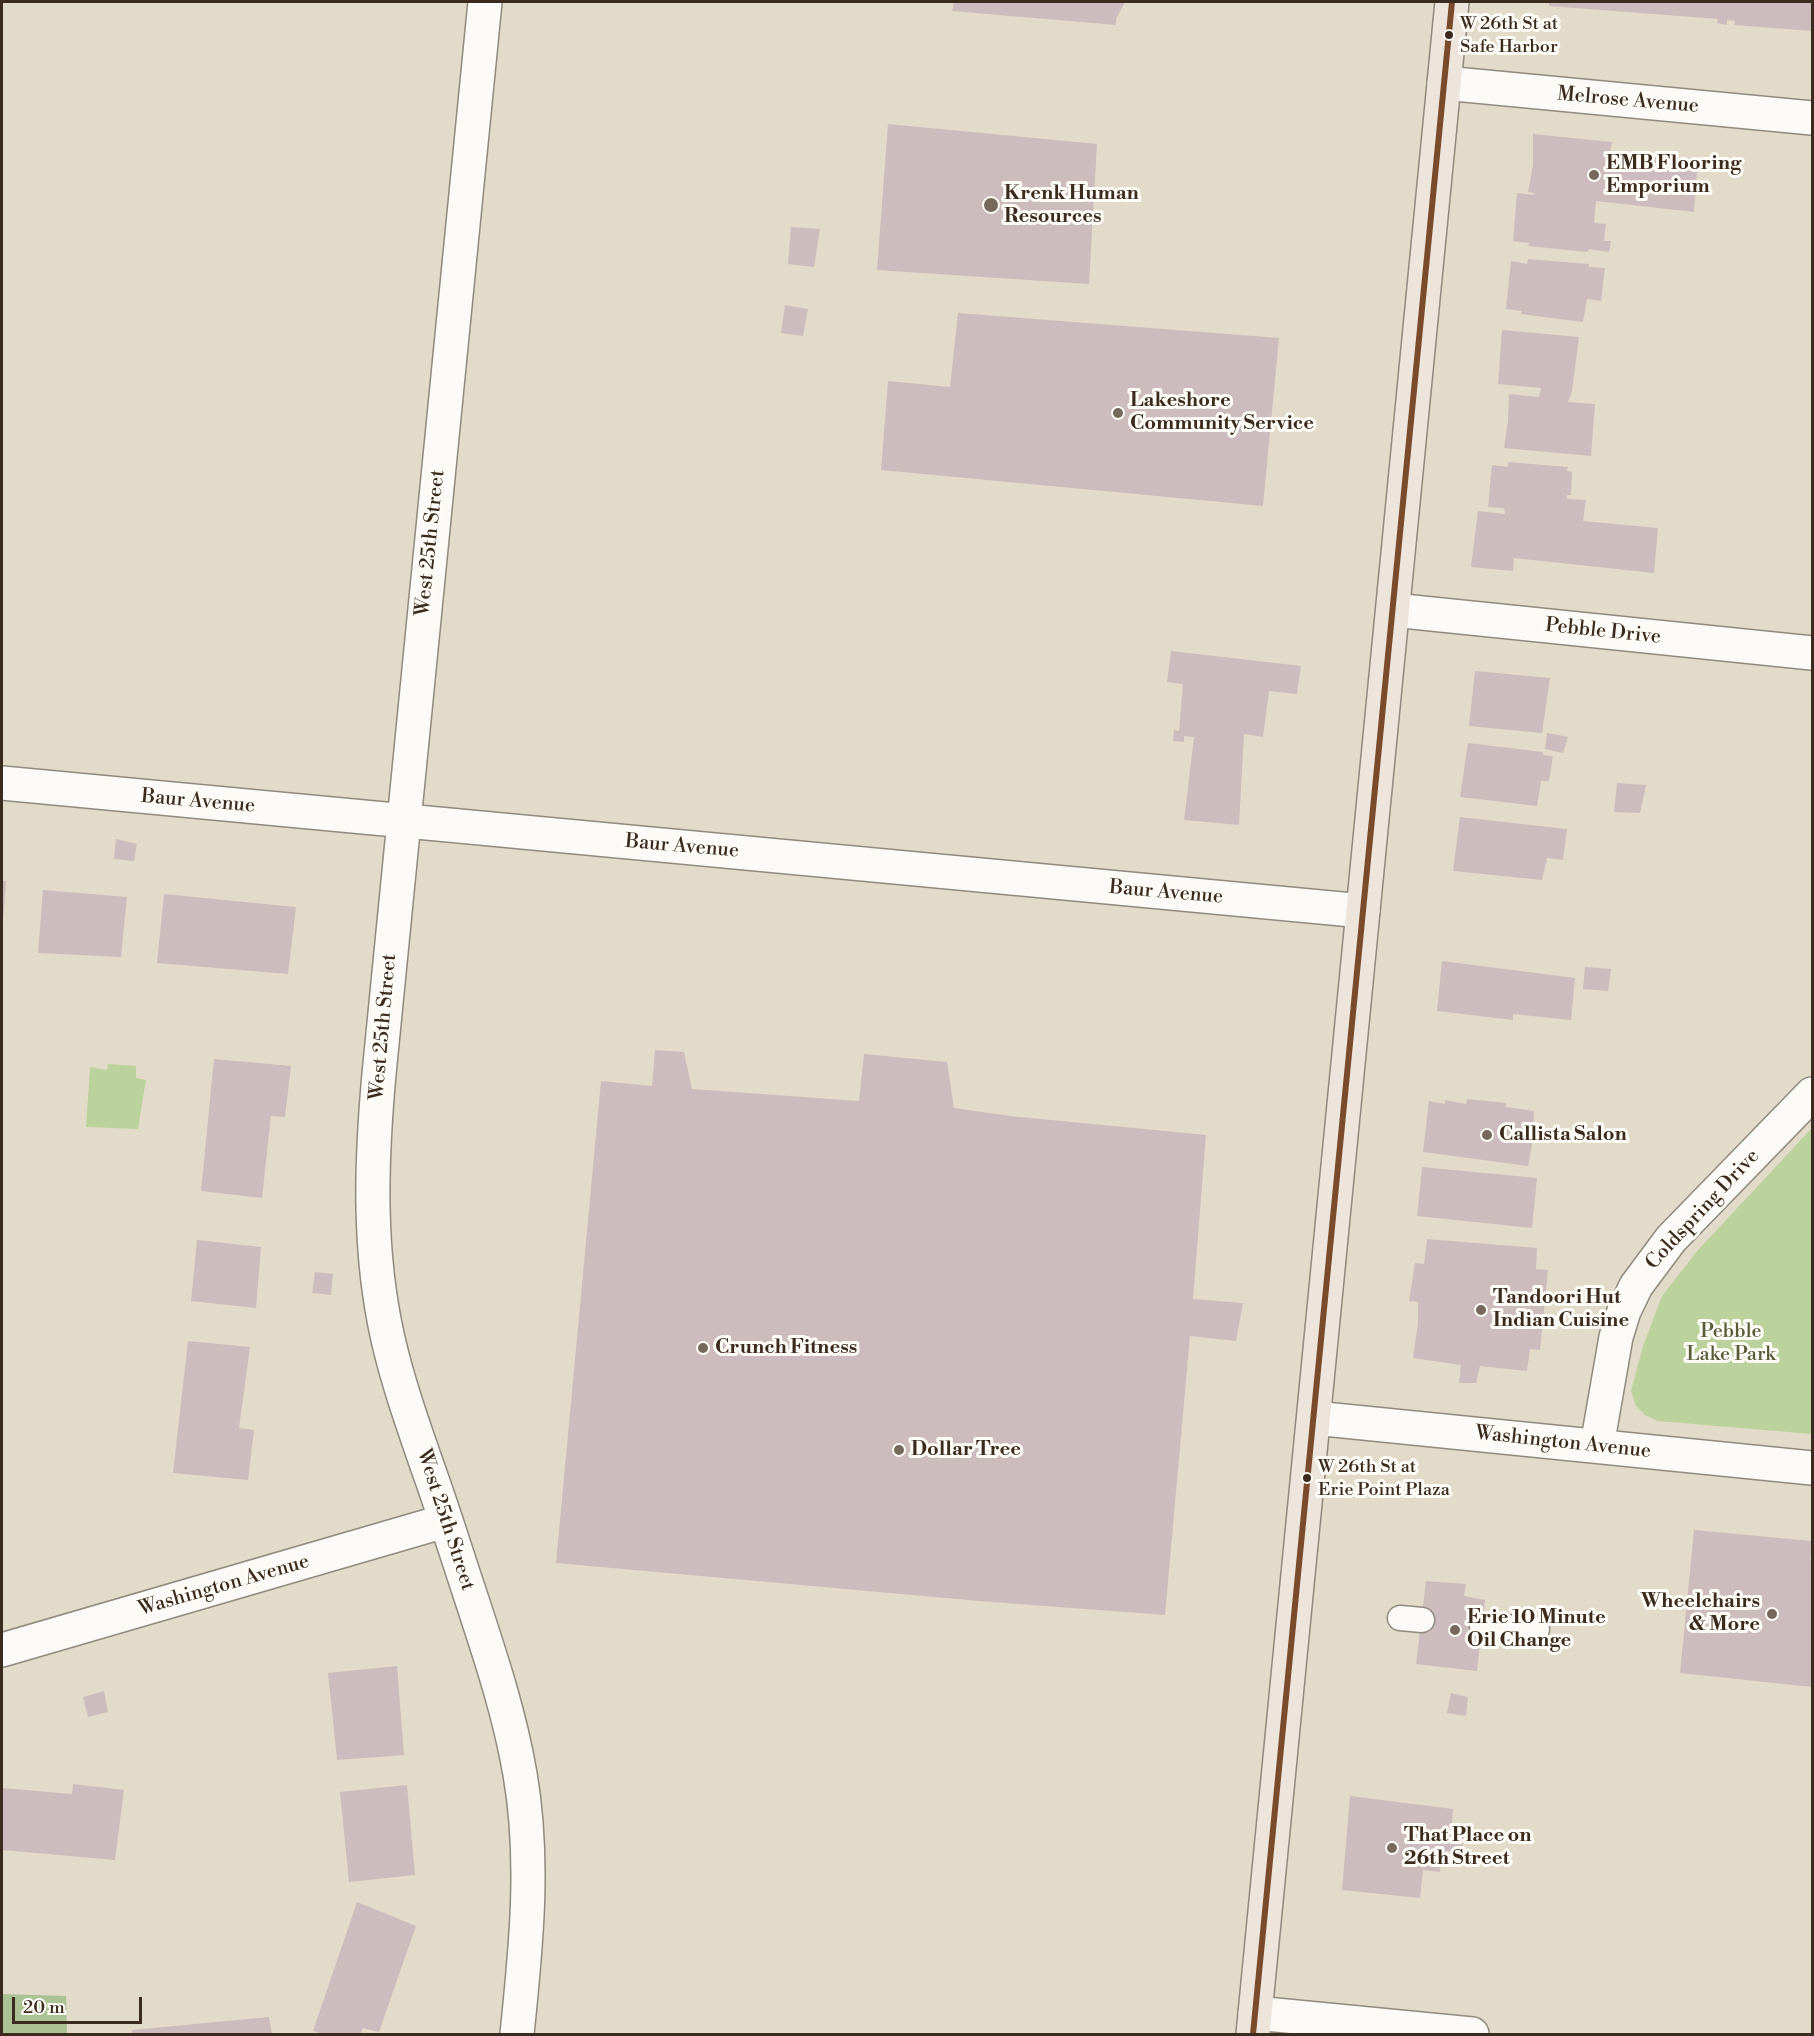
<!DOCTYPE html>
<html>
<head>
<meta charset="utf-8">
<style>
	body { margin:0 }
	#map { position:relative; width:1814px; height:2036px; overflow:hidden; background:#e3dbc9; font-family:"Libre Bodoni",serif }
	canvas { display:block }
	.frame { position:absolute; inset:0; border:3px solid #3b2a1e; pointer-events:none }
	.scale { position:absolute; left:12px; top:1997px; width:130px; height:27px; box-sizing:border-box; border:3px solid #3b2a1e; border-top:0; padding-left:8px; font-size:18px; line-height:21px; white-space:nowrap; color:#3b2a1e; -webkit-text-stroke:4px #fdfcf7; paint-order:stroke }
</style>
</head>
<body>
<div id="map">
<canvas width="1814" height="2036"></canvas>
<div class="frame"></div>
<div class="scale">20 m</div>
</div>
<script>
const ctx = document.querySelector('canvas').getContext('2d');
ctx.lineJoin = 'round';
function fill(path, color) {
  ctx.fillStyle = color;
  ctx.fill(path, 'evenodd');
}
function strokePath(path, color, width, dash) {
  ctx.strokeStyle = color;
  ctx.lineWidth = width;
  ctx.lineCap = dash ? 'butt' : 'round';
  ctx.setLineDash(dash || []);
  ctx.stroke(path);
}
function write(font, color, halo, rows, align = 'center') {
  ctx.font = font + ' "Libre Bodoni",serif';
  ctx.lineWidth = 6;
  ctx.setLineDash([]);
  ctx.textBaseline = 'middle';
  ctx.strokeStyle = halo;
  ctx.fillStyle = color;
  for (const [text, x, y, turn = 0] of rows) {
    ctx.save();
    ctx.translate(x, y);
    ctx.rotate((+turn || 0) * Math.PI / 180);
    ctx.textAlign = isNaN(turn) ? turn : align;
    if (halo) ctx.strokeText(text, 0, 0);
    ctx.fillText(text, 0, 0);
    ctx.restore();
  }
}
const green = new Path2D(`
	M108,1064l28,2v12l10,2 -8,49 -52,-2 4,-60 17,3z
	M1812,1128v306l-154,-13 -13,-6 -9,-9 -5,-15 12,-45 19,-50 36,-46z`);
const forest = new Path2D(`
	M2,1994l64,2 1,38h-65z`);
const building = new Path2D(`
	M954,2h171l-9,17v6l-164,-14z
	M1549,2h263v29l-78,-6 1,-4 -8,-1v5l-10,-2 1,-4 -169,-13z
	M888,124l209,20 -8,140 -212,-14z
	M1533,134l79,8 -2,10 88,7 -4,53 -98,-11 -2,22 12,1 -2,17h7l-2,11 -20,-3 -1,3 -60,-6 1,-3 -16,-2 4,-48 18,2 -1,-2 -6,-1 5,-27z
	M791,227l29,2 -6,38 -26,-3z
	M1528,259l61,5v3l16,1 -4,33 -14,-2 -4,23 -62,-8 1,-3 -16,-2 5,-48 16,3z
	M785,305l23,4 -5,27 -22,-3z
	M958,313l321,25 -16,168 -382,-36 7,-89 62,6z
	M1502,330l77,7 -7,54 -4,11 27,2 -4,52 -87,-8 4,-27 1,-27 30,3 2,-9 -43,-4z
	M1508,462l60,5 -1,4 5,1 -1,23h-4v4l19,1 -3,21 75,7 -4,45 -140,-15 -1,13 -42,-4 7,-56 27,3 -1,-6 -16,-1 4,-42 16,2z
	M1171,651l130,15 -4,28 -28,-3 -6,46 -19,-3 -5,91 -55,-5 10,-83 -10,-1v6l-11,-1 1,-11 5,1 4,-47 -16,-2z
	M1475,671l75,7 -8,55 -73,-7z
	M1547,733l21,4 -5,16 -18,-4z
	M1468,743l75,9v3l10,1 -4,25h-8l-4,25 -77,-9z
	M1617,783l29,2 -6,28 -26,-1z
	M1460,817l107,12 -4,31 -16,-2 -5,22 -89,-9z
	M116,839l21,5 -3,17 -20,-2z
	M2,881h4l-3,41h-1z
	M43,890l84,7 -6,60 -83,-4z
	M164,894l132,13 -8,67 -131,-11z
	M1442,961l133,17 -4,42 -58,-6v6l-76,-9z
	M1585,967l26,2 -3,22 -25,-2z
	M655,1050l29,2 8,37 167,12 5,-47 83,8 7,46 56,8 196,19 -13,164 50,4 -7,38 -46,-5 -25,279 -186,-14 -423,-38 45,-482 51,5z
	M214,1059l77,7 -6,51 -14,-1 -9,82 -61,-7z
	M1467,1099l39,4v4l28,4 -1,28 -5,27 -105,-14 6,-51 16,3v-4l21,4z
	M1422,1167l115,11 -5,50 -115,-12z
	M1427,1239l110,9 -1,21 12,1 -8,80 -10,-1 -3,22 -47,-5 -4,17h-17l2,-18 -48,-7 5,-35v-21l-9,-1 6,-38 9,1z
	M197,1240l64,7 -5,61 -65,-7z
	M315,1272l18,2 -2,21 -19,-2z
	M188,1341l62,6 -11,81 15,2 -6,50 -75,-7z
	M1694,1530l118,11v14h-1l-1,5h2v127l-132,-14z
	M1426,1581l40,3 -2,12 21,4 -8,71 -61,-7z
	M397,1666l7,89 -67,5 -9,-87z
	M104,1691l4,21 -20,5 -5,-20z
	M1451,1693l17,4 -2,19 -19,-3z
	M73,1784l51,6 -9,70 -113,-10v-62l70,6z
	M407,1785l8,90 -66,7 -9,-90z
	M1350,1796l103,13 -1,15 13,-1 -3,29 -16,-1v10h-5l-1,11 -17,-2 -3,28 -78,-8z
	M357,1902l59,24 -37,106 -16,-4 -3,6h-36l-11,-3z
	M269,2017l3,17h-140v-4z`);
const lane = new Path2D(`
	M1400,1618l22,2
	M1482,1626l55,3`);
const street = new Path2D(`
	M485,2l-106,1072c-8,89 -11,177 9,265 10,44 26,89 41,132 14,39 26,78 39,117 20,61 41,122 52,186 15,86 6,174 -3,260
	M1444,83l368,35
	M1393,610l419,43
	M2,783l1361,128
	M1314,1418l498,50
	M1597,1446l19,-109 8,-26 12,-25 35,-47 141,-145
	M2,1650l443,-129
	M1255,2013l217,21`);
const primary = new Path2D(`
	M1253,2034l199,-2032`);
const bus1 = new Path2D(`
	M1253,2034l199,-2032`);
const markers = [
	[1449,35,5,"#3b2a1e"],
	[1594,175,6,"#76685a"],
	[991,205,8,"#76685a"],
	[1118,413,6,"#76685a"],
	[1487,1135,6,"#76685a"],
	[1481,1310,6,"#76685a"],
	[703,1348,6,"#76685a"],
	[899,1450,6,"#76685a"],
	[1307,1478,5,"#3b2a1e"],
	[1772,1614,6,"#76685a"],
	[1455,1630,6,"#76685a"],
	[1392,1848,6,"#76685a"]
];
const busNames = [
	["W 26th St at",1460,25],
	["Safe Harbor",1460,48],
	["W 26th St at",1318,1468],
	["Erie Point Plaza",1318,1491]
];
const streetNames = [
	["Melrose Avenue",1628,101,5],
	["West 25th Street",431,543,-84],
	["Pebble Drive",1603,632,6],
	["Baur Avenue",198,802,5],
	["Baur Avenue",682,847,5],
	["Baur Avenue",1166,893,5],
	["West 25th Street",384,1027,-85],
	["Coldspring Drive",1703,1210,-47],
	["Washington Avenue",1563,1443,6],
	["West 25th Street",445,1520,72],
	["Washington Avenue",224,1586,-16]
];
const poiNames = [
	["EMB Flooring",1606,164],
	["Emporium",1606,187],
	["Krenk Human",1004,194],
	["Resources",1004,217],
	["Lakeshore",1130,401],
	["Community Service",1130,424],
	["Callista Salon",1499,1135],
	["Tandoori Hut",1493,1298],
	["Indian Cuisine",1493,1321],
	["Crunch Fitness",715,1348],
	["Dollar Tree",911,1450],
	["Wheelchairs",1760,1602,"right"],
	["& More",1760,1625,"right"],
	["Erie 10 Minute",1467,1618],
	["Oil Change",1467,1641],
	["That Place on",1404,1836],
	["26th Street",1404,1859]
];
const parkNames = [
	["Pebble",1731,1332],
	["Lake Park",1731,1355]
];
fill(green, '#bbd29c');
fill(forest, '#aac294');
fill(building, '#ccbcbd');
strokePath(lane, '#90897e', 27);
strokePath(street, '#90897e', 36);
strokePath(primary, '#90897e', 36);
strokePath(lane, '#fbfaf7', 24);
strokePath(street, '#fbfaf7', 33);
strokePath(primary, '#ede4dc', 33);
strokePath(bus1, '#7a4b2a', 6);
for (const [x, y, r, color] of markers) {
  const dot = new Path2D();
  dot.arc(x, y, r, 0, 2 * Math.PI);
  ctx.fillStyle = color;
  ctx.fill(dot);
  strokePath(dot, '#fdfcf7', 2);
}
write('18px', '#3b2a1e', '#fdfcf7', busNames, 'left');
write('20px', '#3b2a1e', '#fdfcf7', streetNames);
write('bold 20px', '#3b2a1e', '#fdfcf7', poiNames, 'left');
write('20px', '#585a39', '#fdfcf7', parkNames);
</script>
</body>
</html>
